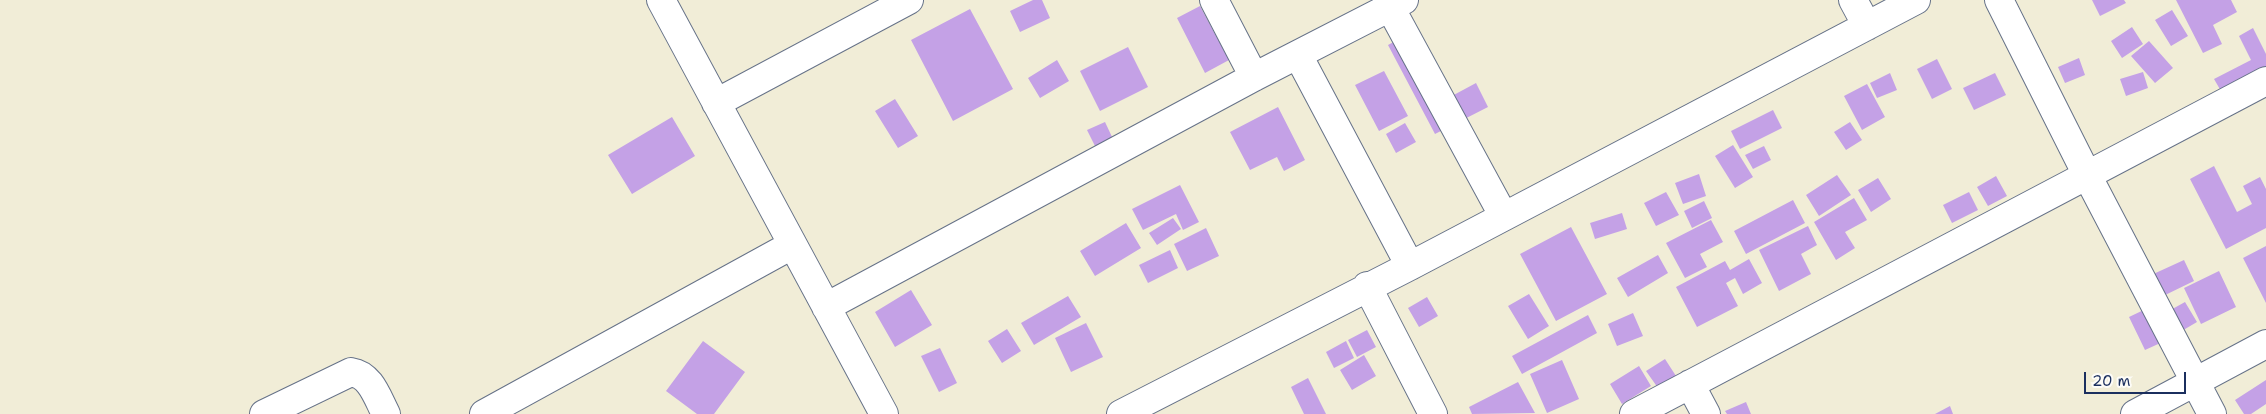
<!DOCTYPE html>
<html>
<head>
<meta charset="utf-8">
<style>
	body { margin:0 }
	#map { position:relative; width:2266px; height:414px; overflow:hidden; background:#f1edd7; font-family:"Shantell Sans",sans-serif }
	canvas { display:block }
	.scale { position:absolute; left:2084px; top:372px; width:102px; height:22px; box-sizing:border-box; border:2px solid #1b2f5e; border-top:0; padding-left:6px; font-size:15px; line-height:18px; white-space:nowrap; color:#1b2f5e; -webkit-text-stroke:4px #fdfcf7; paint-order:stroke }
</style>
</head>
<body>
<div id="map">
<canvas width="2266" height="414"></canvas>
<div class="scale">20 m</div>
</div>
<script>
const ctx = document.querySelector('canvas').getContext('2d');
ctx.lineJoin = 'round';
function fill(path, color) {
  ctx.fillStyle = color;
  ctx.fill(path, 'evenodd');
}
function strokePath(path, color, width, dash) {
  ctx.strokeStyle = color;
  ctx.lineWidth = width;
  ctx.lineCap = dash ? 'butt' : 'round';
  ctx.setLineDash(dash || []);
  ctx.stroke(path);
}
const building = new Path2D(`
	M1033,0h9l8,18 -30,14 -10,-21z
	M2092,0h32l2,3 -26,13z
	M2176,0h55l6,12 -24,13 9,19 -19,9z
	M1200,6l29,54 -24,13 -28,-55z
	M970,9l43,80 -60,32 -42,-81z
	M2172,10l16,26 -17,10 -16,-26z
	M2132,27l11,17 -21,14 -11,-17z
	M2253,28l13,26v24l-41,20 -11,-19 37,-19 -12,-24z
	M1414,31l36,66 26,-14 12,24 -53,27 -47,-89z
	M2149,41l24,27 -18,15 -24,-27z
	M1128,47l20,40 -48,24 -20,-40z
	M2079,58l6,17 -20,8 -7,-16z
	M1937,59l15,30 -20,10 -15,-30z
	M1057,60l12,21 -29,17 -12,-20z
	M1384,71l24,45 -29,15 -24,-46z
	M2143,72l5,16 -22,8 -6,-17z
	M1890,73l7,17 -20,8 -7,-15z
	M1995,73l11,22 -32,15 -11,-22z
	M1867,84l18,33 -23,13 -18,-34z
	M895,99l23,37 -20,12 -23,-37z
	M1278,107l27,53 -21,11 -7,-14 -27,13 -20,-38z
	M1773,110l9,18 -42,21 -9,-18z
	M672,117l23,39 -63,38 -24,-39z
	M1105,122l8,17 -17,9 -9,-18z
	M1850,122l12,18 -16,10 -12,-18z
	M1405,123l11,19 -20,11 -10,-19z
	M1733,145l20,32 -18,11 -20,-32z
	M1764,146l7,14 -18,9 -8,-14z
	M2214,166l23,46 15,-8 -9,-18 17,-9 6,12v39l-40,21 -36,-70z
	M1699,174l7,22 -23,8 -8,-21z
	M1837,175l14,20 -32,21 -13,-21z
	M1996,176l11,20 -19,10 -11,-19z
	M1878,178l13,21 -20,13 -13,-22z
	M1180,185l19,37 -16,8 -7,-16 -33,16 -11,-21z
	M1666,192l13,23 -23,11 -12,-23z
	M1969,192l9,18 -26,13 -9,-18z
	M1854,198l13,22 -22,12 10,16 -19,12 -22,-38z
	M1793,200l12,23 -59,31 -12,-23z
	M1704,201l8,17 -20,10 -8,-17z
	M1622,213l5,16 -32,10 -5,-16z
	M1173,218l8,11 -24,16 -8,-12z
	M1711,220l12,22 -23,12 7,13 -22,11 -19,-35z
	M1126,223l15,25 -46,28 -15,-25z
	M1808,226l9,19 -16,9 10,20 -32,17 -20,-41z
	M1571,227l36,67 -51,27 -36,-67z
	M1206,228l13,28 -32,15 -13,-27z
	M2266,246v57l-23,-45z
	M1170,250l8,18 -30,15 -9,-18z
	M1658,255l10,18 -40,24 -11,-19z
	M1749,259l13,24 -19,11 -8,-16 -9,5 12,23 -41,21 -21,-40 49,-26 5,9z
	M2184,260l10,21 -35,17 -10,-22z
	M2219,271l17,36 -35,17 -17,-36z
	M911,290l21,35 -37,22 -20,-35z
	M1529,294l20,32 -21,13 -20,-33z
	M1068,296l13,21 -47,28 -13,-22z
	M1427,297l11,19 -19,11 -11,-19z
	M2185,302l12,20 -17,10 -13,-20z
	M2150,307l17,33 -22,10 -16,-33z
	M1633,313l10,23 -26,10 -9,-22z
	M1588,315l9,18 -75,41 -10,-18z
	M1086,323l17,34 -32,15 -16,-34z
	M1007,329l14,22 -19,12 -14,-22z
	M1367,330l9,17 -19,10 -9,-17z
	M703,341l42,31 -31,42h-17l-31,-23z
	M1346,341l8,17 -20,10 -8,-16z
	M940,348l17,35 -18,9 -18,-36z
	M1364,355l12,21 -24,14 -12,-20z
	M1665,359l11,17 -18,12 -12,-17z
	M1562,360l17,39 -32,14 -17,-39z
	M1639,366l12,20 -29,18 -12,-20z
	M1308,378l18,36h-22l-13,-27z
	M2266,380v24l-15,10h-7l-9,-14z
	M1518,382l17,31 -63,1 -3,-7z
	M1746,402l5,12h-24l-2,-3z
	M1950,406l3,8h-18z`);
const street = new Path2D(`
	M661,0l223,414
	M1214,0l40,77
	M1853,0l14,26
	M1999,0l88,175 125,239
	M1390,7l113,208
	M1298,55l112,211
	M716,103l193,-103
	M1367,286l66,128
	M826,307l428,-230 150,-77
	M1690,384l16,30
	M264,414l87,-42c20,3 26,25 35,42
	M484,414l308,-169
	M1121,414l289,-148 506,-266
	M1634,414l632,-333
	M2135,414l131,-70`);
fill(building, '#c4a1e6');
strokePath(street, '#667288', 30);
strokePath(street, '#fff', 28);
</script>
</body>
</html>
